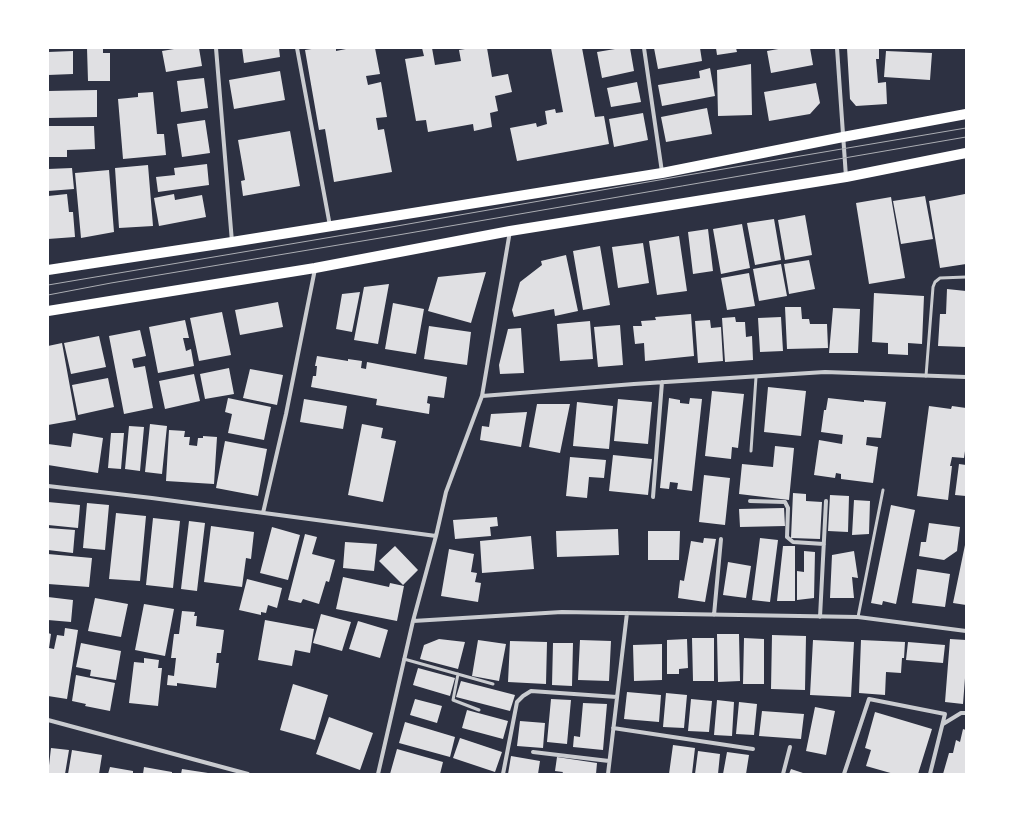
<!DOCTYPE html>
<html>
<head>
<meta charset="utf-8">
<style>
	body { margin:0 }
	#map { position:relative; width:1014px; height:822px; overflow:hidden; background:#2d3142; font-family:Manrope,sans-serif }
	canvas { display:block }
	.frame { position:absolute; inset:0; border:49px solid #fff; pointer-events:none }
</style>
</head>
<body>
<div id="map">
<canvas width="1014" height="822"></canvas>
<div class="frame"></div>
</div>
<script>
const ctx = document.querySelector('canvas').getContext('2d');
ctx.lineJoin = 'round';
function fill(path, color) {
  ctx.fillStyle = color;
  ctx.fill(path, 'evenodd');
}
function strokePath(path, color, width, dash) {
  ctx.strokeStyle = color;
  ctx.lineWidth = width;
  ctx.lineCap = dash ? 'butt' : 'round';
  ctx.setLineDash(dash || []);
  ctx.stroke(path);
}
const building = new Path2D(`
	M87,48h16v5h7v28h-22z
	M180,48h19l3,18 -36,6 -4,-21z
	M242,48h37l1,9 -36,6z
	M318,48h18v3l10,-2v-1h29l5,26 -14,2 2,9 13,-3 6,35 -11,1 2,12 6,-1 8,43 -58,10 -9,-53 -6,1 -14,-80z
	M422,48h10l3,17 26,-4 -2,-11 12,-2h16l5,29 16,-3 4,18 -17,4 3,15 -8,2 2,14 -18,4 -1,-7 -45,8 -2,-12 -10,1 -11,-62 19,-3z
	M551,48h31l13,69 9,-1 5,28 -92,17 -7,-33 26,-5 1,4 10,-3 -2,-13 10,-2 1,4 7,-1z
	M621,48h9l4,23 -32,7 -5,-26z
	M654,48h46l2,13 -44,8z
	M716,48h20l1,4 -20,3z
	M784,48h26l3,17 -42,8 -4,-22z
	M847,48h32v11h-3l2,24 8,-1 1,22 -31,2 -6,-7z
	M73,51v23l-25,1v-23z
	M886,51l46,2 -2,27 -46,-3z
	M751,64l1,51 -34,1 -1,-46z
	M710,68l5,28 -53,10 -4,-21 42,-7 -1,-7z
	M280,71l5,29 -51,9 -5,-29z
	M204,78l4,30 -27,4 -4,-31z
	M637,82l4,20 -30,5 -4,-19z
	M816,83l4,20 -10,11 -41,7 -5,-29z
	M97,90v27l-49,1v-27z
	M153,92l4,42h7l2,21 -43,4 -5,-60 20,-2v-4z
	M707,108l5,26 -46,8 -5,-25z
	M643,113l5,27 -34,7 -5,-28z
	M205,120l5,33 -28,4 -5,-33z
	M48,126h46l1,23 -28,1v7h-19z
	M290,131l10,55 -57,10 -2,-15 4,-1 -7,-40z
	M207,164l2,21 -51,7 -2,-15 19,-2 -1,-7z
	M148,165l5,61 -34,2 -4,-60z
	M72,168l2,21 -26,2v-22z
	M109,170l5,62 -33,6 -6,-65z
	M67,194l2,18h4l2,25 -27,2v-43z
	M174,194l1,6 27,-5 4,22 -47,9 -5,-28z
	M965,194l1,6v64l-26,4 -11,-67z
	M925,196l8,43 -32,5 -8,-43z
	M891,197l14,81 -36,6 -13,-81z
	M805,215l7,40 -27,5 -7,-40z
	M774,219l7,41 -26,5 -8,-42z
	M742,224l8,44 -29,6 -8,-45z
	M708,229l5,42 -20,3 -5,-42z
	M679,236l8,55 -30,4 -8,-54z
	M643,243l6,40 -31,5 -6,-41z
	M600,246l10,59 -27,5 -10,-59z
	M566,255l12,56 -23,5 -1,-7 -40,8 -2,-7 8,-28 22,-17 -1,-4z
	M809,260l6,29 -26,5 -5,-30z
	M781,264l6,32 -28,5 -6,-32z
	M486,272l-15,51 -43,-12 10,-34z
	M749,273l6,33 -28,4 -6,-32z
	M389,284l-11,60 -24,-4 10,-53z
	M947,289l19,2v56l-28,-1 2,-32h6z
	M360,292l-8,40 -16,-3 6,-35z
	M874,293l50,3 -2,48 -14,-1v12l-20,-1v-11l-16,-1z
	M278,302l5,25 -43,8 -5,-25z
	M393,303l31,6 -8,45 -31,-5z
	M785,307h16l1,12h7l1,5h17l1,24 -41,1z
	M833,308l27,1 -2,44h-29z
	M222,312l9,43 -32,6 -9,-43z
	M691,314l3,42 -49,5 -1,-18 -9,1 -2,-18h9l-1,-5 15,-1 -1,-3z
	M735,317l1,5h9l1,15 6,-1 1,24 -28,2 -3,-44z
	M781,317l2,34 -23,1 -2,-34z
	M185,320l4,18h-6l3,13 5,-2 3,17 -36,7 -9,-46z
	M710,320l1,8 10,-1 2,34 -25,2 -3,-42z
	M590,321l3,38 -33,2 -3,-37z
	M620,325l3,40 -25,2 -4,-40z
	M429,326l42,6 -4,33 -43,-6z
	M521,328l3,45 -24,1 -1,-9 9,-36z
	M140,330l6,26 -14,3 2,9 11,-2 8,42 -29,6 -15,-78z
	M99,336l7,31 -35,7 -7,-31z
	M62,343l14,77 -28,5v-79z
	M317,356l31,5v-2l14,2 -1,7 5,1 1,-7 80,15 -3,21 -16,-2 -1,7 3,1 -1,10 -53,-9 1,-6 -66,-12 2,-11h3l1,-10h-2z
	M229,368l5,26 -29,5 -5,-25z
	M250,369l33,6 -6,30 -34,-7z
	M194,374l6,27 -35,8 -6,-28z
	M108,378l6,29 -36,8 -6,-30z
	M768,387l38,4 -5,45 -37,-4z
	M712,391l32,3 -6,54 -6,-1 -1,12 -26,-3z
	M228,398l43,9 -7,33 -36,-7 4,-19 -7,-2z
	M669,398l11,2v3l9,1 1,-6 12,1 -10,92 -15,-2 1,-6 -8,-1 -1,7 -9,-1z
	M828,398l36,4v-2l22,2 -5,36 -14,-1 -1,8 12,2 -5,36 -32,-4v-5l-5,-1 -1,5 -21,-3 5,-35 23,4 1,-9 -22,-3 3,-22h2z
	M304,399l43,7 -4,23 -43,-7z
	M618,399l34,3 -4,42 -34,-3z
	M577,402l36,4 -4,43 -36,-3z
	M537,404h33l-10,49 -31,-6z
	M929,406l22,3 1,-3 14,2v36l-2,14 -12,-1 -2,9h2l-4,34 -31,-4z
	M527,412l-6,35 -41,-7 2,-14 7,1 2,-13z
	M150,424l17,2 -5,48 -17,-2z
	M362,424l21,4 -2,10 15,3 -13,61 -35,-7z
	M129,426l15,1 -4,44 -15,-2z
	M169,430l16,1 -1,6h6l-1,8 8,1 1,-8h5v-2l14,1 -3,47 -48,-3z
	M73,433l30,5 -5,35 -50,-8v-21l23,3z
	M111,433h13l-3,36 -13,-1z
	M225,441l42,8 -9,47 -42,-8z
	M775,446l19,2 -5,52 -50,-6 3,-30 31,3z
	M613,455l39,4 -4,36 -39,-4z
	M570,457l36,3 -2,18 -15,-1 -2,21 -21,-2z
	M959,464l7,1v31l-11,-1z
	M704,475l26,3 -5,47 -26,-3z
	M793,493l13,1v7l16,1 -2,37 -29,-1z
	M830,495l19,1 -1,36 -20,-1z
	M854,500l16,1 -1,33 -17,1z
	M48,502l32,3 -2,23 -30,-3z
	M87,503l22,2 -4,45 -22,-2z
	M891,505l24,5 -19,94 -13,-3 -1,4 -11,-2z
	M784,508l1,18 -45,1 -1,-18z
	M116,513l30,3 -6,65 -31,-2z
	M497,517l1,9 -8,1 1,9 -36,3 -2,-19z
	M153,518l27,3 -7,67 -27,-3z
	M189,521l16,2 -8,68 -16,-2z
	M929,523l31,4 -3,24 -13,9 -25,-4 2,-14h5z
	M211,526l43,6 -3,27 -5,-1 -4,29 -38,-5z
	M272,527l28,8 -12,45 -28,-7z
	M48,528l27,2 -2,23 -25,-3z
	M618,529l1,26 -62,2 -1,-26z
	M648,531h32l-1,29h-31z
	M305,534l12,3 -5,17 23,6 -6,22 -3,-1 -7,23 -16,-5 -2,4 -13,-3z
	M531,536l3,33 -52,4 -2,-32z
	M704,538l12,1 -11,63 -27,-4 2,-18 4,1 7,-40 12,2z
	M760,538l18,2 -8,62 -18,-2z
	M345,542l32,2 -3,27 -31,-3z
	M965,545h1v60l-13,-2z
	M395,546l23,24 -15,15 -24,-24z
	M783,546h12v55h-18z
	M449,549l25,5 -3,18 6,1 -2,9 6,1 -3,19 -37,-6z
	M804,551l11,1 -1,46 -17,2v-29l7,1z
	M854,551l4,27 -6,-1 2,21h-24l2,-43z
	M48,554l44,4 -3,29 -41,-3z
	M728,562l23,4 -5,32 -23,-3z
	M917,569l33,5 -5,33 -33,-4z
	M343,577l46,10 1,-4 14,3 -7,35 -61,-12z
	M247,579l35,9 -5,20 -9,-3 -2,8 -5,-1v3l-22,-5z
	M48,597l25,3 -2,22 -23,-2z
	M95,598l33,6 -7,33 -33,-6z
	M144,604l30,5 -9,47 -30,-6z
	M182,611l13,1 -1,4h3l-1,10 28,4 -3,23h-4l-1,10h3l-3,25 -39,-5v3l-10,-1 1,-10 6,1 2,-18h-5l3,-24h5z
	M321,614l30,8 -9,29 -29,-8z
	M265,620l49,9 -4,24 -15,-3 -3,16 -34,-6z
	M358,621l30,9 -8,28 -31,-9z
	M65,628l13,2 -11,69 -19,-3v-63l3,1 -2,14 5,1 3,-14 7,1z
	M717,634h22l1,47 -22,1z
	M772,635l34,1 -1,54 -34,-1z
	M692,638h22v43h-21z
	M744,638l20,1v45h-21z
	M439,639l26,3 -7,27 -38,-10 4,-14z
	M687,639l1,29 -9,1v5h-12v-34z
	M950,639l16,1v25l-3,39 -18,-2z
	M478,640l28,4 -7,37 -27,-5z
	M580,640l31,1 -2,40 -31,-1z
	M813,640l41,2 -3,55 -41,-2z
	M861,640l44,2 -1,16h-2l-1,15 -15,-1 -1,23 -26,-2z
	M510,641l37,1 -1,42 -38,-2z
	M908,642l37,3 -2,18 -37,-3z
	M81,643l40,8 -5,29 -26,-4 1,-6 -15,-3z
	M553,643h20l-1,43 -20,-1z
	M662,644v36l-28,1 -1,-36z
	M144,658l15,2 -1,8h4l-4,38 -29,-3 5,-41 10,1z
	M418,668l37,10 -5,18 -37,-11z
	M76,675l39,8 -5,28 -25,-5 1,-2 -14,-3z
	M461,681l54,14 -5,16 -54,-14z
	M293,684l35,11 -13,45 -35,-10z
	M627,692l34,3 -2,27 -35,-3z
	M666,693l21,2 -3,33 -21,-1z
	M415,699l27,7 -5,17 -27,-8z
	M551,699l20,1 -4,44 -20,-2z
	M691,699l21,2 -3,31 -21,-1z
	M717,700l17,2 -2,34 -18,-1z
	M739,702l18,2 -3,31 -18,-1z
	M583,703l24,1 -4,46 -30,-3 1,-11 6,1z
	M815,707l20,4 -9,44 -20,-4z
	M467,710l41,11 -5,18 -41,-11z
	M762,711l42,3 -3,25 -42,-3z
	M875,712l57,17 -14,45h-24l-28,-8 5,-16 -6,-2z
	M329,717l44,16 -13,37 -44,-16z
	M520,721l25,2 -2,25 -26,-2z
	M405,722l50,15 -5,20 -51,-14z
	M963,729l3,1v44h-23l6,-21h4l3,-13 4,2z
	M460,738l42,14 -7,20 -42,-14z
	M673,745l22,3 -3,26h-23z
	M51,748l18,2 -4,24h-17z
	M397,749l46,13 -3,12h-50z
	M72,750l30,5 -3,19h-31z
	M698,751l22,3 -2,20h-23z
	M727,752l22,3 -3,19h-23z
	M511,756l29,5 -2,13h-30z
	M557,757l40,6 -1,11h-34l1,-2 -8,-1z
	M110,767l23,4v3h-25z
	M144,767l28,5v2h-29z
	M182,769l26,4v1h-27z
	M791,769l15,5h-17z`);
const service = new Path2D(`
	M926,376l7,-89 2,-5 5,-4 26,-1
	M751,451l5,-74
	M858,617l25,-127
	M404,659l89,25
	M458,674l-5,26 26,10`);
const minor = new Path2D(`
	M216,48l16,194
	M297,48l33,178
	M644,48l18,124
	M837,48l9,129
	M482,396l152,-12 191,-12 141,5
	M48,486l104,12 284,38
	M653,497l9,-115
	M750,501l35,1 3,6 -1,29 6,5 31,2
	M263,513l23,-99 29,-145
	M714,615l7,-76
	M820,617l6,-116
	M413,621l149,-9 296,5 108,14
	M48,720l200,54
	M943,724l18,-11h5
	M613,728l140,21
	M533,752l76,9
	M378,774l35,-153 23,-85 10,-44 36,-96 28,-165
	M503,774l14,-72 6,-6 8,-5 86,6
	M608,774l19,-161
	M783,774l7,-27
	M844,774l25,-75 76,15 -15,60`);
const primary = new Path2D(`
	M48,270l184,-28 430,-69 181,-36 123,-23
	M48,311l267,-43 195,-37 336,-54 120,-24`);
const tram = new Path2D(`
	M48,285l349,-59 285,-50 284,-48
	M48,295l63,-12 287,-48 568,-98`);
fill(building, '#e0e0e3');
strokePath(service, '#caccd0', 3);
strokePath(minor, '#caccd0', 4);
strokePath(primary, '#fff', 10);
strokePath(tram, '#abadb3', 1);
</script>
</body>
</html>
